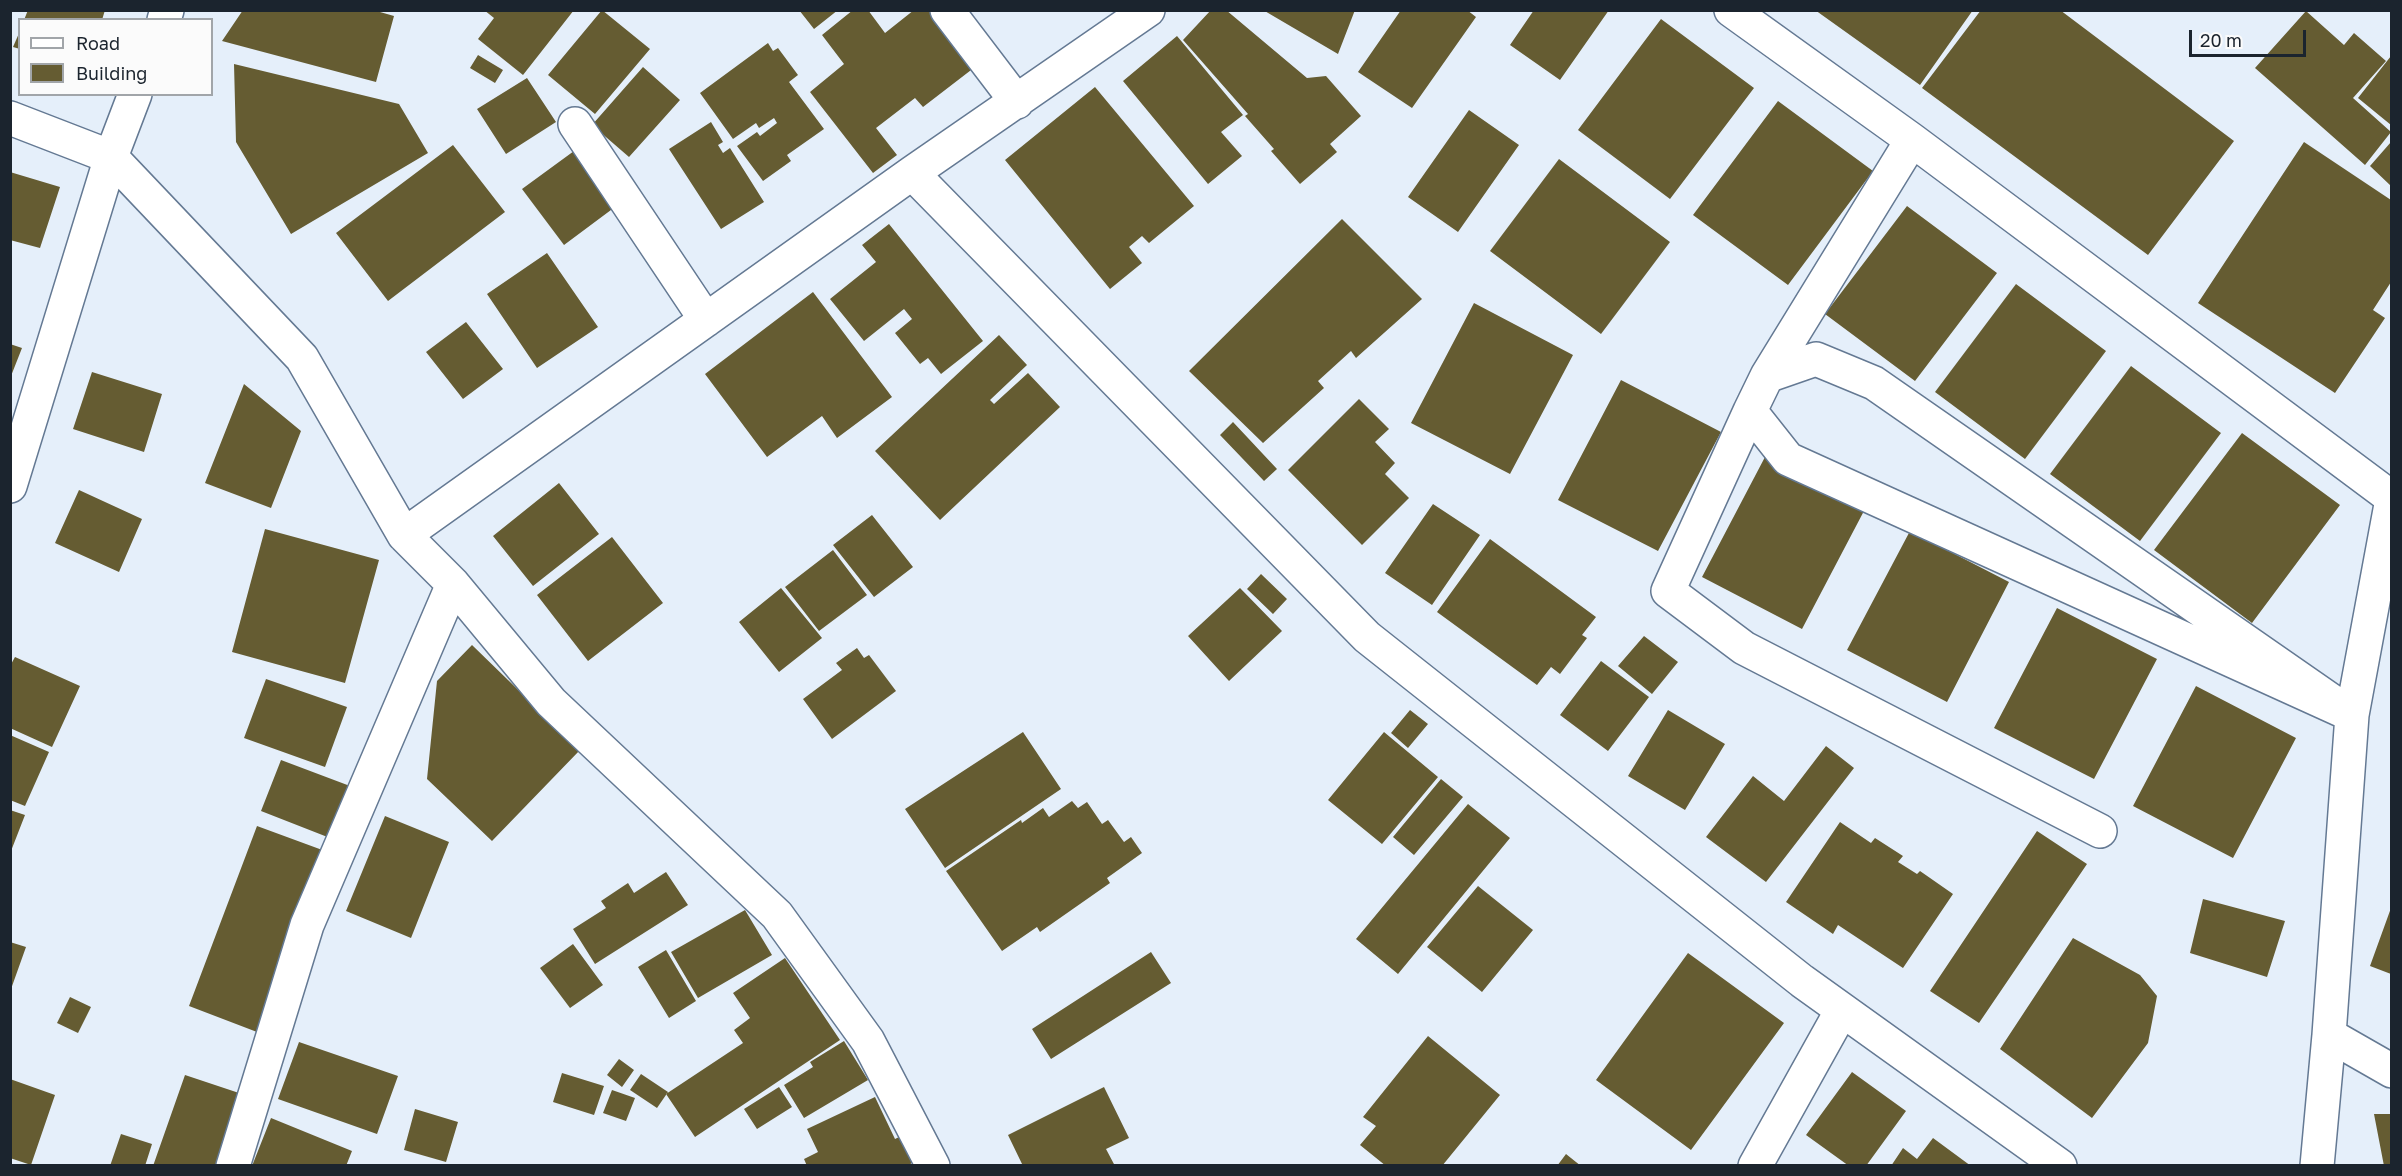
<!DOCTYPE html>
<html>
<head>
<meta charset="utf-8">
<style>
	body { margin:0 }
	#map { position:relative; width:2402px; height:1176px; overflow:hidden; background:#e5effa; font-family:"Golos Text",sans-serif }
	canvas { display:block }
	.frame { position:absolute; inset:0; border:12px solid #1b242e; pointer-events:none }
	.legend { position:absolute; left:18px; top:18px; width:195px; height:78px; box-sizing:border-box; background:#fbfbfb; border:2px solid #a1a5a9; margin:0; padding:8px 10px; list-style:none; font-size:18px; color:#1b242e }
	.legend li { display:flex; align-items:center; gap:12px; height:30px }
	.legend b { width:30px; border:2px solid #a1a5a9 }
	.scale { position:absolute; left:2189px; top:30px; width:117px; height:27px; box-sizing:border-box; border:3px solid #1b242e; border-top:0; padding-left:8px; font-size:18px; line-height:21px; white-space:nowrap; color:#1b242e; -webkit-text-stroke:4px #fbfbfb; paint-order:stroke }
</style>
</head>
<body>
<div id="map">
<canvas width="2402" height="1176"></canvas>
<div class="frame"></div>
<ul class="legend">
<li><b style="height:8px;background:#fff"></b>Road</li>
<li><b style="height:16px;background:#655c32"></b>Building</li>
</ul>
<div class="scale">20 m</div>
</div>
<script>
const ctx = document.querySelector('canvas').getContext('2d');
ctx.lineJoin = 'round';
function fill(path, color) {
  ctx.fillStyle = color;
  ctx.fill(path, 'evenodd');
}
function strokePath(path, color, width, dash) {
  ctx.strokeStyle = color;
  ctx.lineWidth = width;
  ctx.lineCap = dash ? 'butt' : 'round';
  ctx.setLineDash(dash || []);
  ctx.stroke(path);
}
const building = new Path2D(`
	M28,10h77l-3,10h-78z
	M243,10h130l21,6 -18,66 -154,-41z
	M484,10h90l-51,65 -45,-36 16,-21z
	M602,10l48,39 -55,65 -47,-39z
	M799,10h39l-24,19z
	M853,10h15l17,23 29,-23h17l44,57 -52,40 -8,-9 -39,30 21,27 -24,18 -63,-81 34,-28 -22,-29z
	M1211,10h15l81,68 19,-2 35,40 -31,28 7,8 -37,32 -29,-33 3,-2 -29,-33 3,-2 -65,-74z
	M1263,10h92l-17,44z
	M1401,10h66l9,7 -64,91 -54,-36z
	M1534,10h75l-49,70 -50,-35z
	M1815,10h158l-53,75z
	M1981,10h79l174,131 -86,114 -226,-167z
	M2306,11l38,34 10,-12 32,28 -33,37 38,34 -26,33 -110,-97z
	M1661,19l93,69 -84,111 -92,-69z
	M20,31v18l-7,-2z
	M1177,36l66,79 -22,17 21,24 -34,28 -85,-103z
	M768,43l5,8 5,-3 20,27 -9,7 35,47 -37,26 4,6 -28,20 -26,-35 20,-14 3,4 17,-13 -3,-5 -15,10 -3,-5 -23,16 -33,-46z
	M478,55l25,15 -8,13 -25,-15z
	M2391,56v69l-33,-27z
	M234,64l165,40 29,49 -137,81 -55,-92z
	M643,67l37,33 -51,57 -37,-32z
	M527,78l29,44 -50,32 -29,-45z
	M1095,87l99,119 -45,37 -7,-7 -13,11 13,16 -32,26 -105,-129z
	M1778,101l95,70 -85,114 -95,-70z
	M1469,110l50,35 -61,87 -50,-35z
	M711,122l12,20 -5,3 5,8 7,-5 34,54 -43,27 -52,-80z
	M2304,142l87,58v82l-18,28 12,8 -50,75 -137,-90z
	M2391,142v44l-21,-20z
	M453,145l52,67 -117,89 -52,-68z
	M574,151l41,56 -51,38 -42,-56z
	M1559,159l111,83 -69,92 -111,-83z
	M10,172l50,15 -20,61 -30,-8z
	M1907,206l90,67 -82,108 -90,-67z
	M1342,219l80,80 -66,59 -5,-7 -33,30 6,7 -61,55 -74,-72z
	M889,224l94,117 -42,33 -13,-16 -8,6 -25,-31 17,-14 -8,-10 -40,32 -34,-42 46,-37 -14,-17z
	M547,253l51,74 -61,41 -50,-74z
	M2016,284l90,67 -81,108 -90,-67z
	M813,292l79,105 -55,41 -15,-22 -55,41 -62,-83z
	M1474,303l99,52 -63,119 -99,-51z
	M466,322l37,47 -40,30 -37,-47z
	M999,335l28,30 -37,35 4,4 34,-31 32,34 -120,113 -65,-69z
	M10,344l12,4 -11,28h-1z
	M2131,366l90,67 -81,108 -90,-67z
	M92,372l70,22 -18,58 -71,-23z
	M1621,380l100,52 -63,119 -100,-51z
	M244,384l57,47 -30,77 -66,-25z
	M1359,399l30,30 -14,13 20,21 -10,11 24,24 -47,47 -74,-75z
	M1233,422l44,47 -13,12 -44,-46z
	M2242,433l98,72 -88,118 -98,-73z
	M1765,457l100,52 -63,120 -100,-52z
	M559,483l40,51 -66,52 -40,-50z
	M79,490l63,29 -23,53 -64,-29z
	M1433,504l47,31 -48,70 -47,-32z
	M872,515l41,52 -39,30 -41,-52z
	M265,529l114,31 -34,123 -113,-31z
	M1910,531l99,51 -62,120 -100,-52z
	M612,537l51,66 -75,58 -51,-66z
	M1490,539l106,78 -14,18 5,3 -27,36 -9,-7 -14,18 -100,-73z
	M833,550l34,45 -48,36 -34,-44z
	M1261,574l26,25 -14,15 -26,-25z
	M781,588l41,50 -43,34 -40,-50z
	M1240,588l42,43 -53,50 -41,-45z
	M2057,608l100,51 -63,120 -100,-51z
	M1644,636l34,26 -26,32 -34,-28z
	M472,645l108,105 -88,91 -65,-62 10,-98z
	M857,648l7,10 5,-3 27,36 -64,48 -29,-40 39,-29 -6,-7z
	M15,657l65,29 -28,61 -42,-19v-62z
	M1601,661l48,36 -41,54 -48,-36z
	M266,679l81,28 -22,60 -81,-29z
	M2196,686l100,52 -63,120 -100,-52z
	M1410,710l18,14 -20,24 -17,-15z
	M1668,710l57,34 -40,66 -57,-34z
	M1023,732l38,57 -116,79 -40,-59z
	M1384,732l54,45 -56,67 -54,-44z
	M10,735l39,17 -24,54 -15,-6z
	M1826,746l28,22 -88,114 -60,-45 47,-61 31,25z
	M281,760l69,26 -20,52 -69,-27z
	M1441,779l22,18 -49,58 -21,-18z
	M1072,801l6,7 9,-6 15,22 6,-4 16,22 7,-5 11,16 -35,25 3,5 -70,49 -3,-5 -35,24 -56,-80 75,-51 1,3 21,-15 6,9z
	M1468,804l42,34 -112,136 -42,-35z
	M10,810l15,5 -14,36h-1z
	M385,816l64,26 -38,96 -65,-27z
	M1840,822l31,21 4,-5 28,18 -5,6 19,12 3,-3 33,23 -50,74 -65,-43 -5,9 -47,-32z
	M257,826l68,25 -68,181 -68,-26z
	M2037,831l50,33 -108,159 -49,-32z
	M666,872l22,33 -93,59 -22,-35 33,-21 -5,-7 27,-18 6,10z
	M1478,886l55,44 -51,62 -55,-45z
	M2203,899l82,22 -18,56 -77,-24z
	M2391,908v66l-21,-8z
	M745,910l27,45 -74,43 -27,-46z
	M2073,938l67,37 17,21 -9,47 -56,75 -92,-69z
	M10,942l16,5 -15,42h-1z
	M573,944l30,41 -33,23 -30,-40z
	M666,950l30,51 -27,17 -31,-51z
	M1151,952l20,31 -120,76 -19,-30z
	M1688,953l96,70 -93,127 -95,-70z
	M785,958l55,82 -145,97 -29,-43 77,-51 -9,-13 16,-12 -17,-25z
	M70,997l21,10 -13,26 -21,-10z
	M1428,1036l72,59 -58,71h-56l-26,-21 16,-19 -13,-9z
	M844,1041l24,39 -64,38 -20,-33 29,-18 -3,-5z
	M299,1042l99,34 -21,58 -99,-35z
	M619,1059l15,11 -12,17 -15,-12z
	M1852,1072l54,39 -40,55h-17l-43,-31z
	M562,1073l42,13 -10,29 -41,-13z
	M641,1074l27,18 -11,16 -27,-18z
	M185,1075l57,19 -26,72h-63z
	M10,1079l45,16 -24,70 -21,-7z
	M779,1087l13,20 -35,22 -13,-20z
	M1104,1087l25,51 -23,11 9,17h-92l-15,-31z
	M612,1090l23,8 -9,23 -23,-8z
	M875,1097l20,42 6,-3 13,25 -6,5h-101l-3,-7 14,-7 -11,-23z
	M415,1109l43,13 -12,40 -42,-12z
	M2374,1114h17v52h-7z
	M271,1118l81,33 -6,15h-94z
	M121,1134l31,10 -7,22h-35z
	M1933,1138l38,28h-80l12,-18 14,11z
	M1566,1154l15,12h-24z`);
const minor = new Path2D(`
	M947,10l70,92
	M1731,10l181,130 480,358
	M164,20l3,-10
	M10,118l101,39 191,201 102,177 49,49 98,118 226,213 91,126 65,125
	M575,124l131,196
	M912,173l455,464 435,344 258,185
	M1816,359l58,24 478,332 -564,-256 -38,-48 17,-35z
	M1767,376l145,-236
	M1750,411l-82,180 76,57 356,183
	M10,486l101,-329 24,-63
	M404,535l508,-362 236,-163
	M2329,1035l63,36
	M233,1166l74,-241 146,-341
	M1755,1166l87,-156
	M2317,1166l12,-131 23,-320 40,-216`);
fill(building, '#655c32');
strokePath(minor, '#647993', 36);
strokePath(minor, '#fff', 33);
</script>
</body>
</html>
